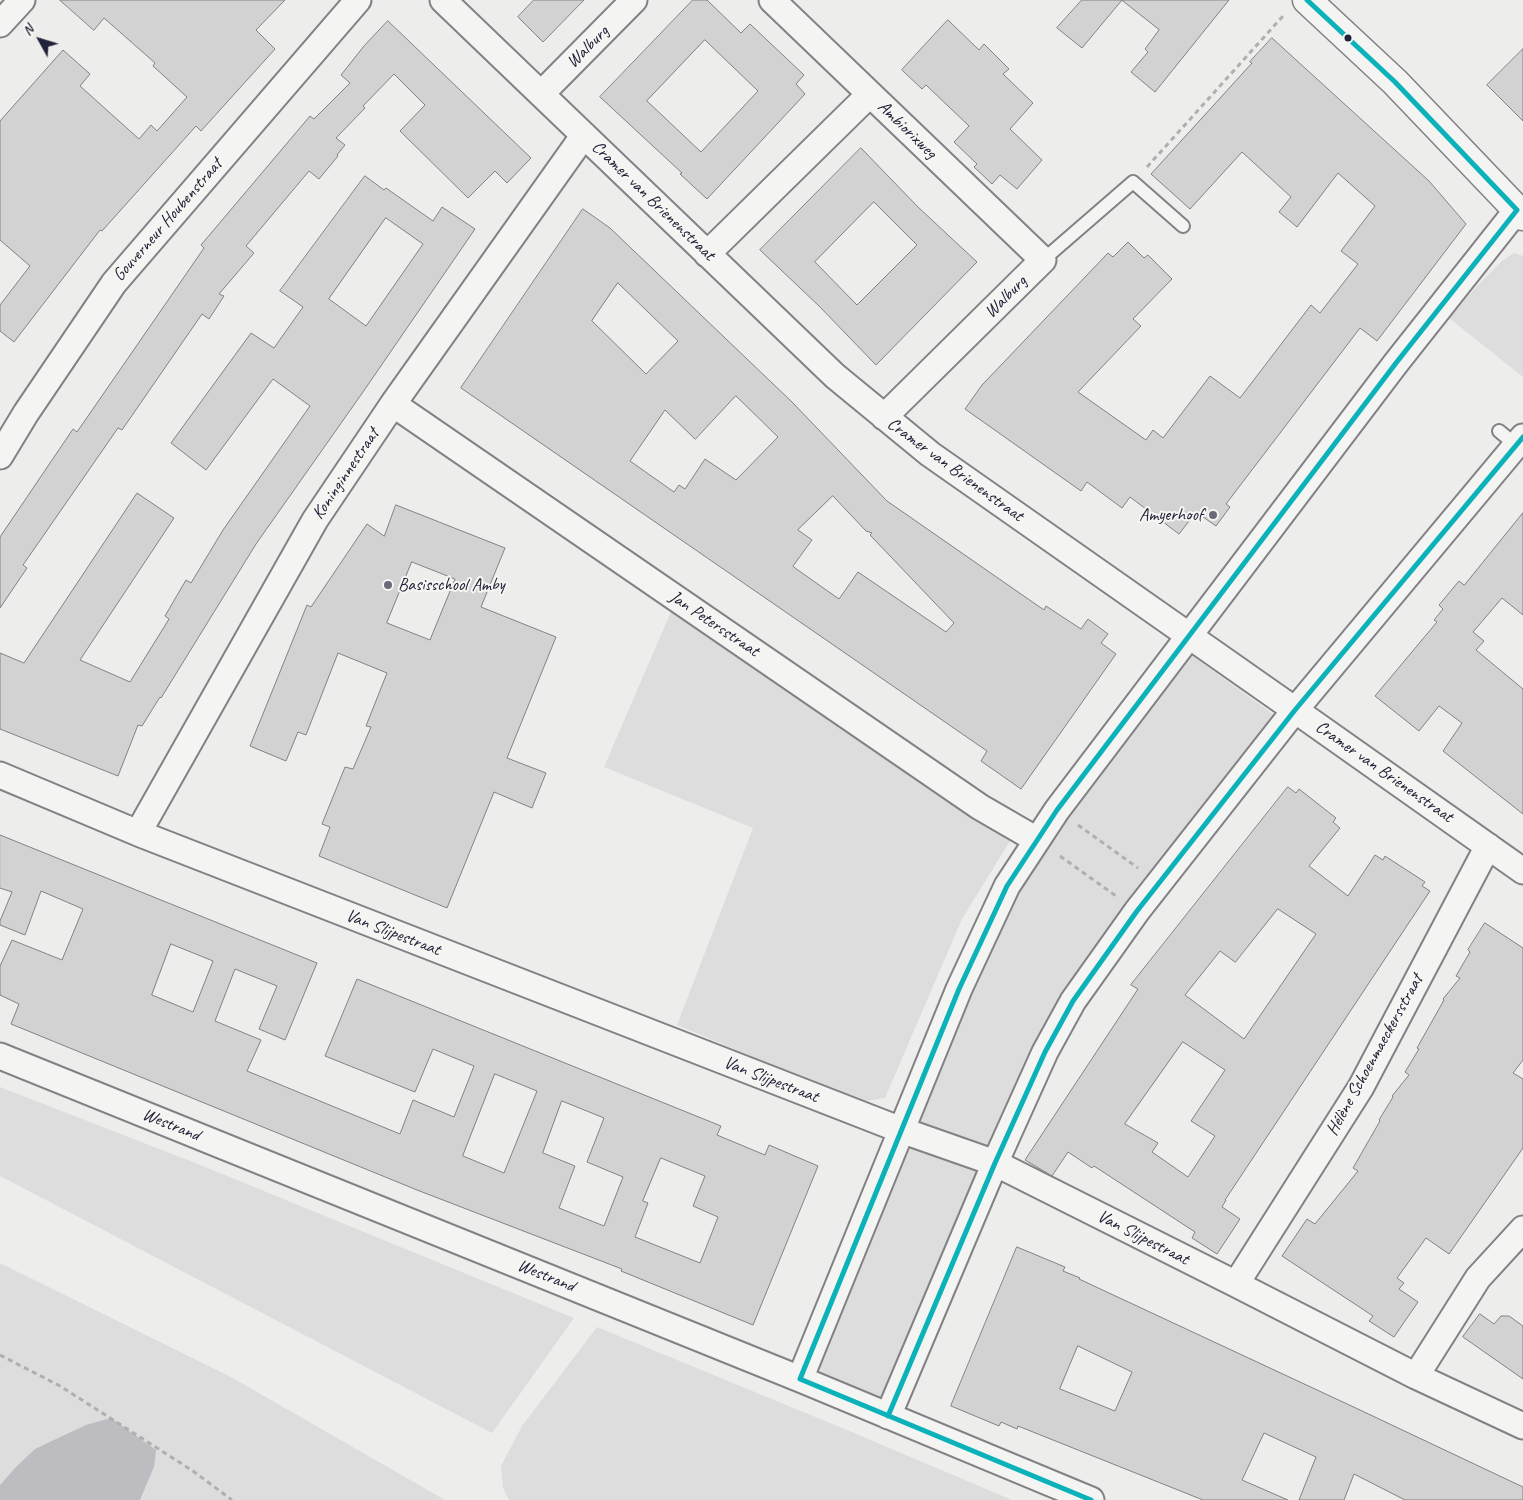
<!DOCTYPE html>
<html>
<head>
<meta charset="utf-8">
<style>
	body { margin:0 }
	#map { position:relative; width:1523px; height:1500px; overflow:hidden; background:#ededec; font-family:Caveat,sans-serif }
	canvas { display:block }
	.north { position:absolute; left:15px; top:15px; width:50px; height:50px; -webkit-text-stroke:4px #f6f6f2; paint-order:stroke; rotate:309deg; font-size:14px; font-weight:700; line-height:20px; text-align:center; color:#22223b }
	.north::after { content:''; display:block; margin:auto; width:18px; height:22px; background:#22223b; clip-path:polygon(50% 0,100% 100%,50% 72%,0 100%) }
</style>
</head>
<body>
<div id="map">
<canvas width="1523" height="1500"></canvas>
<div class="north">N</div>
</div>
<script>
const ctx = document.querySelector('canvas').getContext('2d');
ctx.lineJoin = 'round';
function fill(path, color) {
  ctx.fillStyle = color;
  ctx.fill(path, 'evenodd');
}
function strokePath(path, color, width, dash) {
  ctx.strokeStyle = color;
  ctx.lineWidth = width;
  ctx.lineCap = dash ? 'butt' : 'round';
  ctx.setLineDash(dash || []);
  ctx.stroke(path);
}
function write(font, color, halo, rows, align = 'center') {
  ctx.font = font + ' Caveat,sans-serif';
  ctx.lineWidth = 4;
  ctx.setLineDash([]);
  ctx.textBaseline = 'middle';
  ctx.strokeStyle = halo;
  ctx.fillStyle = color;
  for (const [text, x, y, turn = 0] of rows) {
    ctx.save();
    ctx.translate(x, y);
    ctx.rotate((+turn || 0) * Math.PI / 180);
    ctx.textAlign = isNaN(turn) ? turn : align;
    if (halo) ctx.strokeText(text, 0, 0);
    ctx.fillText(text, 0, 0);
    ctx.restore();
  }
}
const built = new Path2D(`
	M1514,253l9,3v121l-74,-59 29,-33 24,-24z
	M673,607l337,234 -48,78 -77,179 -25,4 -183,-77 76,-197 -149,-61z
	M1187,652l90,65 -178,227 -64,98 -151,362 -70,-31 157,-392 55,-122z
	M0,1087l198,77 376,154 -82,115 -492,-257z
	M0,1263l231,114 214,123h-305l14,-33 -139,1 -15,17z
	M597,1327l250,103 165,70h-503l-6,-12 -2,-22 21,-40z`);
const water = new Path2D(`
	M111,1418l45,32 -2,17 -14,33h-140v-15l15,-17 20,-19 51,-24z`);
const building = new Path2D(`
	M60,0h225l-29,30 19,19 -74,82 -5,-5 -94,105 -2,-1 -86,112 -14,-11v-26l30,-39 -30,-26v-119l63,-71 27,24 -10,12 59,53 12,-14 6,6 30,-34 -34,-31 2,-3 -51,-45 -10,12z
	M534,0h50l-41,42 -25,-25z
	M693,0h14l34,33 9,-9 54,51 -8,9 9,10 -98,105 -27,-25 2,-1 -82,-76zM705,40l53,51 -57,61 -54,-51z
	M1082,0h40l-40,48 -25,-20z
	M1122,0h107l-74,92 -24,-20 17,-20 -3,-3 14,-19z
	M948,20l31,30 5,-6 25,25 -6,5 30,29 -23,26 32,31 -25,29 -17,-14 -8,9 -18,-17 3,-3 -23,-22 15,-16 -43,-41 -4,4 -20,-19z
	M388,21l143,137 -24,25 -12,-12 -27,27 -68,-67 25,-26 -31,-31 -31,32 2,2 -29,30 9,7 -8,10 1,1 -19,23 -10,-8 -63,75 8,7 -35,41 5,2 -15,23 -7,-5 -80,116 -4,-2 -95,137 4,3 -27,40v-71l73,-108 4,3 96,-139 31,-45 -3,-3 109,-129 4,3 36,-36 -9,-8 23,-29z
	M1272,38l157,143 37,43 -89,117 -17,-13 -134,176 4,3 -14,19 -20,-14 -17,22 -49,-37 -8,11 -35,-26 -6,9 -116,-82 17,-24 126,-132 5,4 15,-15 16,16 4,-3 24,24 -39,40 8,7 -63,66 68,48 7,-10 10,8 47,-62 30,22 71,-93 9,8 38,-49 -17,-13 34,-45 -37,-33 -41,54 -18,-15 12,-15 -49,-45 -52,57 -39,-35 101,-111 -2,-1z
	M1523,49v72l-36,-36z
	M861,148l57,59 59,55 -101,103 -57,-59 -59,-56zM874,202l43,43 -60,60 -42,-43z
	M365,176l19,14 2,-2 47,33 9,-14 33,22 -112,163 -107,152 -95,154 -1,-1 -18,29 -4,-1 -20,51 -118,-47v-76l24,10 113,-170 37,25 -94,142 50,22 39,-63 -4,-3 21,-36 5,3 32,-53 87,-124 -37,-27 -67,91 -35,-27 80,-110 23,15 29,-41 -23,-16zM386,218l37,26 -57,82 -37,-27z
	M583,209l27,19 182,174 95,99 157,109 2,-4 35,23 7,-10 20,15 -7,9 15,11 -95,135 -40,-28 6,-10 -526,-363zM618,283l60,58 -32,33 -54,-53zM736,396l42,41 -42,43 -31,-21 -20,30 -6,-4 -5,7 -44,-31 35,-51 30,29zM833,496l33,35 6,2 -2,2 84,88 -8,9 -88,-60 -19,27 -44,-31 -2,-2 19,-26 -14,-10z
	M396,505l109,43 -24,59 75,30 -49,121 39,15 -14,35 -38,-16 -47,116 -128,-52 11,-29 -8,-3 23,-57 8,2 18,-42 -5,-1 21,-53 -49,-20 -32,82 -8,-3 -12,29 -36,-15 57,-141 4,2 56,-83 17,12zM412,562l43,17 -25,61 -43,-17z
	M1523,513v102l-21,-17 -29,34 11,9 -8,9 47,39v125l-80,-63 19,-28 -23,-17 -20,25 -44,-35 62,-74 -3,-2 9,-11 -4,-4 20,-24 5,4z
	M1288,787l8,6 3,-4 37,29 -3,4 7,6 -31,38 39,30 27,-41 8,5 2,-4 40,26 -3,4 8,5 -205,309h1l-4,7 18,12 -23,35 -25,-16 3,-6 -101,-66 -2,2 -24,-16 -16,24 -27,-16 113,-171 -7,-4zM1278,909l38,25 -72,105 -59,-44 35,-44 15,11zM1183,1042l42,28 -34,51 24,15 -27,41 -36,-25 6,-9 -33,-19z
	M0,835l317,128 -32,77 -26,-11 18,-43 -42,-17 -20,52 46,19 -14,31 153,63 13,-34 41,17 20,-51 -41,-17 -18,43 -90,-36 32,-77 364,147 -4,9 48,20 4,-10 49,21 -65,159 -132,-54 1,-2 -205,-79 -406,-166 8,-20 -19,-9v-29l12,-26 50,20 21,-51 -42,-18 -16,44 -25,-10v-4l12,-29 -12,-4zM171,944l42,17 -20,51 -41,-17zM495,1074l42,17 -33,82 -41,-17zM562,1101l42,17 -17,44 36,15 -19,49 -45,-18 16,-42 -32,-13zM661,1158l44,18 -12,30 25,11 -18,46 -65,-26 13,-34 -5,-2z
	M1485,923l38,25v112l-10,13 10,6v69l-74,106 -23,-16 -29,40 7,5 -5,6 19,13 -24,35 -25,-16 4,-5 -91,-60 25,-37 8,5 43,-53 -5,-3 27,-47 -1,-1 14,-23 -1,-1 17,-21 -4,-3 14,-23 -2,-1 27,-48 -1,-1 17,-21 -4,-2 14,-24 -2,-2z
	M1017,1247l48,20 -2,4 17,7 -1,1 281,131 163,77v13h-118l-51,-26 -10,26h-45l17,-43 -52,-24 -22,47 46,20h-85l-185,-74 -1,3 -16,-7 -2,4 -48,-20zM1078,1346l54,26 -17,39 -55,-22z
	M1480,1314l14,10 7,-8h8l14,10v53l-60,-42z`);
const path = new Path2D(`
	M1147,167l136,-151
	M1078,825l60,43
	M1060,856l56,40
	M0,1355l60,31 133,85 39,29`);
const service = new Path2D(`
	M1043,260l90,-78 50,44
	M1499,431l17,14`);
const minor = new Path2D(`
	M443,0l392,376 95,78 365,256 228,161
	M772,0l271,260 -159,157
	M0,24l22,-24
	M541,94l93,-94
	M707,254l163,-160
	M393,404l587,403 57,33
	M0,456l26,-43 88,-130 244,-283
	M0,775l138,58 763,297 94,33 241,121 180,92 107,50
	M138,833l177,-313 78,-116 191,-269
	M0,1056l800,323 291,121
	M1236,1284l125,-197 127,-241
	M1416,1376l62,-98 45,-49
	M800,1379l159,-390 48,-103 50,-76 339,-447 121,-153
	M888,1416l107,-253 50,-111 28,-51 64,-90 158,-201 228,-273`);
const tertiary = new Path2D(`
	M1307,0l88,82 128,134`);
const bus1 = new Path2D(`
	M888,1416l107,-253 50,-111 28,-51 64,-90 158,-201 228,-273
	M1091,1500l-291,-121 159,-390 48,-103 50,-76 339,-447 121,-153 -122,-128 -88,-82`);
const markers = [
	[1348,38,4.5,"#22223b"],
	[1213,515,5,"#696979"],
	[388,585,5,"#696979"]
];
const streetNames = [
	["Walburg",588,47,-45],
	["Ambiorixweg",907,130,44],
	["Cramer van Brienenstraat",653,201,44],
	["Gouverneur Houbenstraat",168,220,-49],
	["Walburg",1006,297,-45],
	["Cramer van Brienenstraat",955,470,36],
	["Koninginnestraat",346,474,-56],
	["Jan Petersstraat",714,624,34],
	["Cramer van Brienenstraat",1384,772,35],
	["Van Slijpestraat",393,933,21],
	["Hélène Schoenmaeckersstraat",1375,1055,-61],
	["Van Slijpestraat",771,1080,21],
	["Westrand",171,1125,22],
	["Van Slijpestraat",1143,1238,27],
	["Westrand",546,1276,22]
];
const poiNames = [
	["Amyerhoof",1203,515],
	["Basisschool Amby",398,585,"left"]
];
fill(built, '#ddd');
fill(water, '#bcbcc1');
fill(building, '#d2d2d3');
strokePath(building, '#828286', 1);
strokePath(service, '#828286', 16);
strokePath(minor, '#828286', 29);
strokePath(tertiary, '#828286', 31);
strokePath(path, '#afafb0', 3, [5, 4]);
strokePath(service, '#f4f4f2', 12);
strokePath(minor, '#f4f4f2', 25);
strokePath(tertiary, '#f4f4f2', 28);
strokePath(bus1, '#0cb2ba', 5);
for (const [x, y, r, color] of markers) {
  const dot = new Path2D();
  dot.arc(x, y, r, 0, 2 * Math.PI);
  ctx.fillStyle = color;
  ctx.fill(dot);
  strokePath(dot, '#f6f6f2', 2);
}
write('18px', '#22223b', '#f6f6f2', streetNames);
write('18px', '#22223b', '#f6f6f2', poiNames, 'right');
</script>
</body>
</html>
